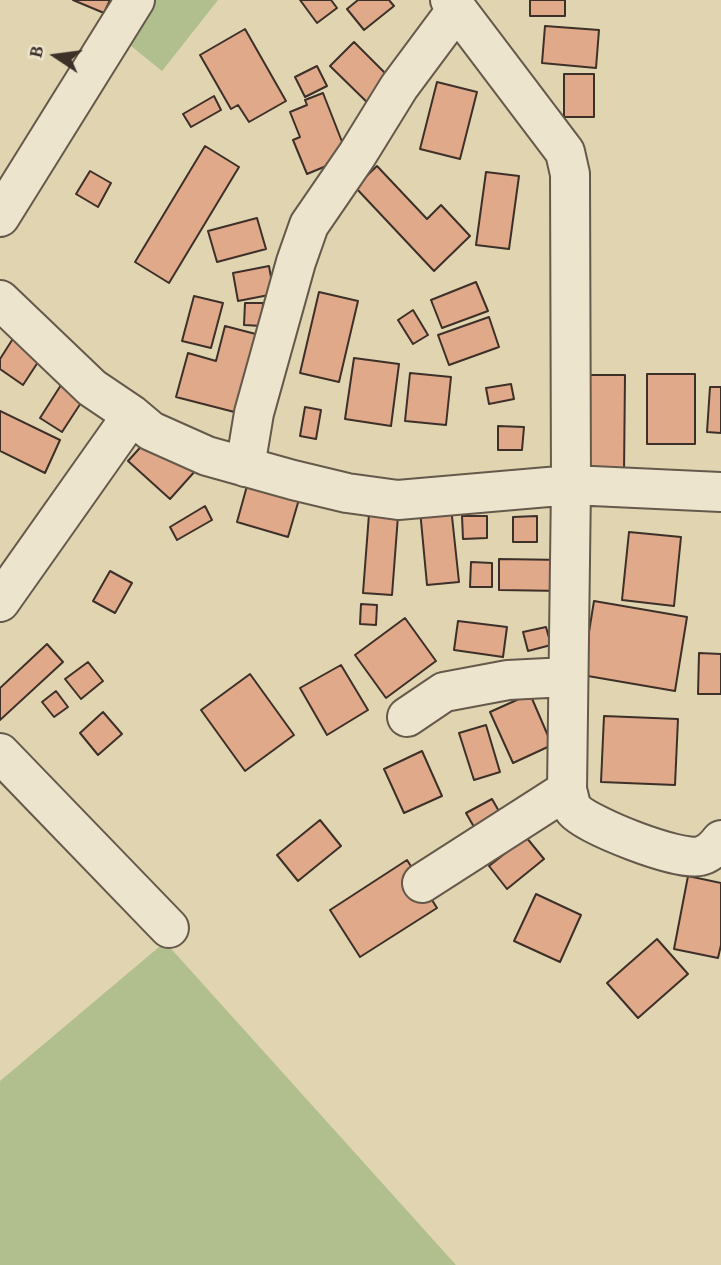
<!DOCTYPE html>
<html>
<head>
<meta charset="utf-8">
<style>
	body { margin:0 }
	#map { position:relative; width:721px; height:1265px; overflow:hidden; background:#e1d5b1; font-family:"Gentium Book Plus",serif }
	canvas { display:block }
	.north { position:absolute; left:21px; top:21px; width:70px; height:70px; -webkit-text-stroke:5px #ece4cc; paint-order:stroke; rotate:283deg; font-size:19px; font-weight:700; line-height:28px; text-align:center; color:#3c3029 }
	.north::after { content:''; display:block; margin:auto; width:24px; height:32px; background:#3c3029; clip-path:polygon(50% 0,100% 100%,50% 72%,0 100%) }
</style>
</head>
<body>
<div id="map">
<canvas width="721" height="1265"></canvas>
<div class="north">B</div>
</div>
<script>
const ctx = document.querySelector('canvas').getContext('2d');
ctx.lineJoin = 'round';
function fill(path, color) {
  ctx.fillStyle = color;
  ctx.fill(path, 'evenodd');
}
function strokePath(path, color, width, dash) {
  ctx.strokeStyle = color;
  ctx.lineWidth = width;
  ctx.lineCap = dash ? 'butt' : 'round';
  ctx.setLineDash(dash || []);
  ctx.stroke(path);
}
const green = new Path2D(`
	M149,0h69l-56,71 -42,-34z
	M165,942l291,323h-456v-184z`);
const building = new Path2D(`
	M73,0h37l-6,13z
	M300,0h31l6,8 -20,15z
	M358,0h31l5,6 -30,24 -17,-21z
	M530,0h35v16h-35z
	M545,26l54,4 -3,38 -54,-5z
	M245,29l41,72 -37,21 -11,-17 -7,4 -31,-54z
	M354,42l43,43 -23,24 -44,-43z
	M317,66l10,20 -22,11 -10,-20z
	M564,74h30v43h-30z
	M437,82l40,10 -17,67 -40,-10z
	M323,93l25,64 -41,17 -14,-34 7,-3 -10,-25 17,-7 -2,-5z
	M214,96l7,14 -30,17 -8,-13z
	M205,146l34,21 -70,116 -34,-21z
	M377,166l50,53 14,-14 29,31 -36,35 -79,-84z
	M90,171l21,12 -13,24 -22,-13z
	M486,172l33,4 -10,73 -33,-4z
	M257,218l9,31 -49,13 -9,-31z
	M269,266l5,28 -36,7 -5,-28z
	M476,282l12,29 -46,17 -11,-28z
	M319,292l39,9 -19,81 -39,-9z
	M194,296l29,7 -12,45 -29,-7z
	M245,303h18l-1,23 -18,-1z
	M413,310l15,25 -15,9 -15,-24z
	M489,317l10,30 -50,18 -11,-30z
	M225,326l46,12 -21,78 -74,-19 12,-44 28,8z
	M14,337l28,19 -19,29 -23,-16v-10z
	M354,358l45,6 -8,62 -46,-7z
	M410,373l41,4 -5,48 -41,-4z
	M68,374l22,15 -28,43 -22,-14z
	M647,374h48v70h-48z
	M581,375h44l-1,99h-43z
	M511,384l3,15 -25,5 -3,-16z
	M710,387h11v46l-14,-1z
	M305,407l16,3 -5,29 -16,-3z
	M0,411l60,29 -15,33 -45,-22z
	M498,426l26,1 -2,23h-24z
	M147,440l49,30 -26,29 -42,-38z
	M250,475l52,14 -14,48 -51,-15z
	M205,506l7,14 -35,20 -7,-13z
	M451,507l8,75 -32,3 -7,-75z
	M369,514l29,2 -6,79 -29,-2z
	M462,516h25v22l-24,1z
	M537,516v26h-24v-25z
	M629,532l52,5 -7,69 -52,-6z
	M499,559l65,1 -1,31 -64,-1z
	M471,562l21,1v24h-22z
	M110,571l22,12 -17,30 -22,-12z
	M594,601l93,16 -12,74 -93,-16z
	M361,604l16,1 -1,20 -16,-1z
	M405,618l31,43 -50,37 -31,-43z
	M458,621l49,6 -4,30 -49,-7z
	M546,627l5,18 -23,6 -5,-19z
	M47,644l16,18 -63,58v-32z
	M699,653l22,1v40h-23z
	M88,662l15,19 -22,18 -16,-20z
	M341,665l27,45 -41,25 -27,-47z
	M250,674l44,61 -49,36 -44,-61z
	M56,691l12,16 -14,10 -12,-15z
	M530,694l22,51 -39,18 -23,-51z
	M103,712l19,22 -24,21 -18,-22z
	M604,716l74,3 -3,66 -74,-3z
	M486,725l14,47 -26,8 -15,-47z
	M422,751l20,45 -38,17 -20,-44z
	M492,799l12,21 -26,14 -12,-21z
	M320,820l21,26 -43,35 -21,-26z
	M526,837l18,22 -37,30 -18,-23z
	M407,860l30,48 -77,49 -30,-47z
	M688,876l33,7v62l-3,13 -44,-9z
	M536,894l45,21 -21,47 -46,-21z
	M657,939l31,35 -50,44 -31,-35z`);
const minor = new Path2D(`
	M450,0l115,152 5,22 1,311 -4,305c2,6 3,15 7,20 14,16 106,52 126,46 9,-2 15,-8 21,-16
	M0,217l135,-217
	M0,300l92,88 40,27 19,16 56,25 86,24 54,13 51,7 173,-15 150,7
	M245,467l9,-54 42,-151 13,-37 48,-70 42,-68 58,-78
	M0,602l132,-187
	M407,717l37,-25 64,-12 59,-3
	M0,753l169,175
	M422,883l145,-93`);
fill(green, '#b1be8d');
fill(building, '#e0a98a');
strokePath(building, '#3c3029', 2);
strokePath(minor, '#65594b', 42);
strokePath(minor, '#ece4cc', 38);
</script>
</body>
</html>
